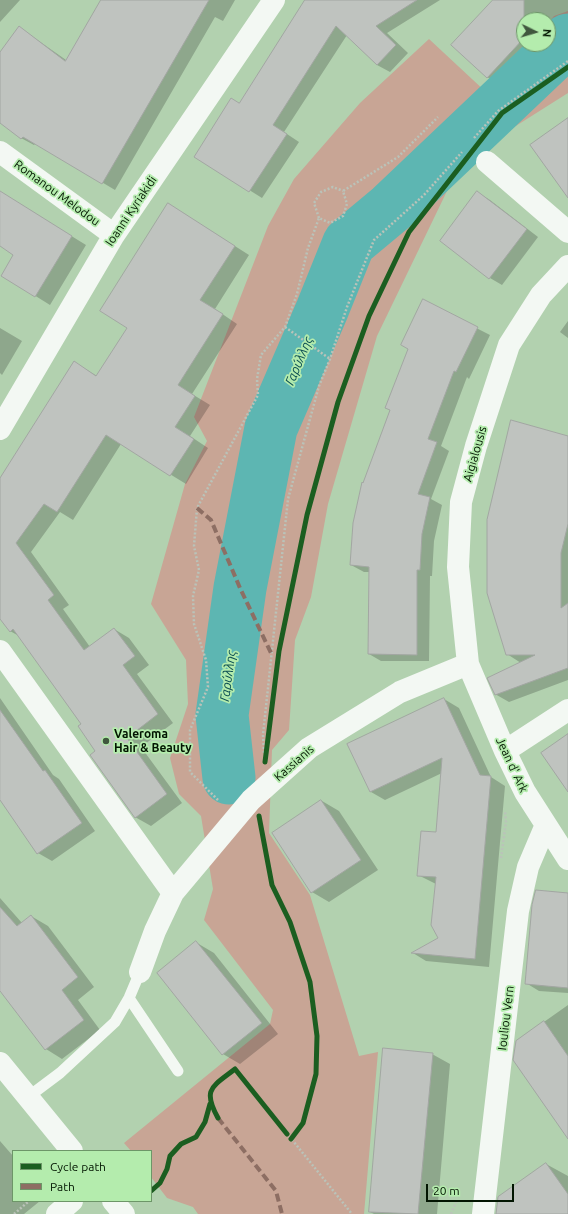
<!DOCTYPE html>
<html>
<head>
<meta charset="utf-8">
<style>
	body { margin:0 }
	#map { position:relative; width:568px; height:1214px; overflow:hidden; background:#b2d1af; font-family:Ubuntu,sans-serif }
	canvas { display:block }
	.legend { position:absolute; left:12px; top:1150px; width:140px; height:52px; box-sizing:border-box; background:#b4ecad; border:1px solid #6d9668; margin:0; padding:5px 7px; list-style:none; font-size:12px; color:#021501 }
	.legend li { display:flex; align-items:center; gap:8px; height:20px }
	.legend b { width:20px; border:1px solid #6d9668 }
	.north { position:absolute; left:516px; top:12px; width:40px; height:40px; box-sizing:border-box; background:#b4ecad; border:1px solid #6d9668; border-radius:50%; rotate:95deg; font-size:11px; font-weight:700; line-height:16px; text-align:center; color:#021501 }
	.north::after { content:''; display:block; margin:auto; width:14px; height:18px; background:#40573e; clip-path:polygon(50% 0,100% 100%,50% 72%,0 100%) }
	.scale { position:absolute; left:426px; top:1184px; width:88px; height:18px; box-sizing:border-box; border:2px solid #021501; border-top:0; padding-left:5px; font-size:12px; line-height:14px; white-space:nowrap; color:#021501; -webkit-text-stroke:3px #b4ecad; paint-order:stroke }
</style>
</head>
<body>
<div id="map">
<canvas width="568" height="1214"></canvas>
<ul class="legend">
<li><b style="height:5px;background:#1b5e20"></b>Cycle path</li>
<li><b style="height:5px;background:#8d6e63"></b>Path</li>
</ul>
<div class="north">N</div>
<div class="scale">20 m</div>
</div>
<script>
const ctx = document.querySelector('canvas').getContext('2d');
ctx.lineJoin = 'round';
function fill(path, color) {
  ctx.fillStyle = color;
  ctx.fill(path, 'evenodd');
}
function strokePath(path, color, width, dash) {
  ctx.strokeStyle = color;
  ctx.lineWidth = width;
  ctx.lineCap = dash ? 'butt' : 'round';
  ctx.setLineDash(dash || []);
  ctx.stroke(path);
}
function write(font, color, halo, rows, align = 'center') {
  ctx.font = font + ' Ubuntu,sans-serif';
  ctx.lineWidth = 3.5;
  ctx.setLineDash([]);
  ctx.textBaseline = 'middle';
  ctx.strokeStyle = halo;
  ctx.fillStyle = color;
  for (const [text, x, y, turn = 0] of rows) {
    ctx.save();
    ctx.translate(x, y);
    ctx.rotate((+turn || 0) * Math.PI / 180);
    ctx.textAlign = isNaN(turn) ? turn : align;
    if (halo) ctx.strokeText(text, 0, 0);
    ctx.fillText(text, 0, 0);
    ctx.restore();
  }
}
const green = new Path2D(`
	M568,11v82l-106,67 -85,176 -49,168 -17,93 -16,43 -6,90 -17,20 -3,83 41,62 49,161 19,-4 -14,162h-166l-5,-7 -26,-9 -16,-21v-26h-20l-7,-8 146,-119 3,-14 -69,-90 9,-31 -12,-73 -22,-22 -9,-36 18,-54 -2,-44 -35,-56 34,-120 22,-43 -13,-24 74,-191 26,-47 66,-76 69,-64 58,54 43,-49h18v-21l6,-7z`);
const shadow = new Path2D(`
	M0,0h20l-20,22z
	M102,0h133l-12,21 -8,-4 -100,173 -79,-47 -2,2 -13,-7 -21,-16v-69l19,-26 47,33z
	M306,0h134l-53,33 21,20 -18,19 -13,-7 -30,-30 -63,97 15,10 -37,56 -67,-42 45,-52z
	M495,0h73v20l-20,21v-21h-24v24h21l-40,43 -18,-10z
	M0,192l86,53 -36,60 -48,-30 13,-21 -15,-9z
	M477,192l13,8 48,37 -36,48 -12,-7z
	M183,213l66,42 -34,54 22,15 -45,70 18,11 -20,31 18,12 -22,36 -65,-40 -48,76 -13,-8 -29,40 38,53 -6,4 27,38 24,-18 15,9 20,27 -12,9 36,49 -32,24 41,56 -31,23 -16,-9 -53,-92 -63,-89 -9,-5 -10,-14v-137l74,-118 23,14 31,-48z
	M423,301l67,34 -21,44 -2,-2 -26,69 8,5 -18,48 11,6 -8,36 -2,35h-2l-1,85h-48l-12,-7 1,-82h-6l-13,-7 13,-81 26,-74z
	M568,321v17l-8,-6z
	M0,328l22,13 -20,34 -2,-2z
	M568,437v243l-59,22 -14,-8 26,-31 -14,-9z
	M0,698l53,77 6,4 36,52 -43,30 -14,-8 -38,-54z
	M444,699l15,9 32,69 14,9 -16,181 -63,-6 -13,-8 26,-14 -3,-55 -18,-9 19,-42 5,-60 -57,27 -14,-8z
	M322,801l17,10 39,59 -49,32 -17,-10z
	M568,894v99l-29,-2 -13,-8z
	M0,898l22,25 9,-7 17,10 46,61 -16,13 22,30 -38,29 -16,-10 -46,-59z
	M197,943l17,10 64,81 -38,30 -17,-10z
	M568,1005v121l-51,-85z
	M432,1054l18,10 -13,150h-63l-4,-2z
	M0,1141l13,15v45h27l-16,13h-24z
	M546,1164l22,12v38h-71z`);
const river = new Path2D(`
	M229,778l-7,-63 18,-127 31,-160 51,-118 27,-67 42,-35 177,-168`);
const building = new Path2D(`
	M101,0h108l-107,184 -79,-47 -2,2 -21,-16v-71l19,-26 46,35z
	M305,0h112l-41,26 20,19 -19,20 -41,-39 -63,99 14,9 -38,58 -55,-35 37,-59 8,5z
	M493,0h31v38l-37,40 -36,-33z
	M568,118v80l-38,-53z
	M0,191l72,45 -37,61 -34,-21 12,-21 -13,-9z
	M477,191l50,38 -38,50 -49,-38z
	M168,203l67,43 -35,54 23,14 -45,71 17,11 -20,31 19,12 -24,37 -64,-41 -49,77 -13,-8 -28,39 38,52 -6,5 36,50 30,-22 21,28 -12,9 35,49 -31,24 40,56 -32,24 -45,-63 5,-4 -17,-25 3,-2 -68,-95 -3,3 -10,-13v-141l74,-117 22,15 31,-48 -27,-17z
	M423,299l55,28 -22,45 -2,-1 -26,68 9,3 -19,52 12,3 -8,37 -2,36h-3v85l-49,-1 1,-87 -19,-2 3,-42 9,-41 1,1 27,-73 -5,-2 23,-59 -7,-4z
	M511,420l57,16v88l-7,29v55l7,-5v65l-73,27 -8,-17 48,-23h-29l-19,-62v-73z
	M444,698l36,77 11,1 -16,183 -64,-6 27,-15 -7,-13 5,-48 -19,-1 4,-45 15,1 6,-74 -72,34 -23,-48z
	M0,710l43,61 2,-1 37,53 -45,31 -37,-54z
	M568,734v58l-27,-39z
	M321,800l40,60 -50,33 -39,-60z
	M536,890l32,3v95l-43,-4 7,-79z
	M0,907l17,19 14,-11 47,62 -16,13 22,30 -39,30 -45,-59z
	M196,941l66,82 -40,32 -65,-82z
	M544,1021l24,35v83l-55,-79 3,-19z
	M383,1048l50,5 -15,161 -49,-2z
	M546,1163l22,31v20h-72l2,-17z`);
const path = new Path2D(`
	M474,138l24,-27 70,-50
	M319,218l-5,-15 7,-11 12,-5 10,4
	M285,327l45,32
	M264,753l-1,-18 25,-236 31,-113 11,-27 17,-52 27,-67 50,-45 38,-43
	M218,800l-28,-28v-42l18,-43 -2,-27 -12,-36 -1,-28 6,-26 -5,-24 3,-38 61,-113 -1,-16 4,-24 24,-28 12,-33 11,-46 11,-30 11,5 13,-7 4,-12 -4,-13 55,-34 40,-40
	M501,858l5,-36 -1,-11
	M218,1118c-16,-29 -6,-31 17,-49l117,145
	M151,1191l9,-8 7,-14 3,-13 11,-12 15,-7 9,-15 5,-18
	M14,1214l15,-13
	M451,1214l6,-14`);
const service = new Path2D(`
	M129,998l49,73
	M28,1097l32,-24 55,-51 14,-24 11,-26`);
const minor = new Path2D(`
	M0,152l114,83
	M487,162l81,70
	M568,266l-27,29 -32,50 -33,101 -15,56 -3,65 10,97 37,87 20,41 43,67
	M0,429l114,-194 160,-235
	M0,651l173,242
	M505,751l63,-41
	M140,972l15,-41 18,-38 78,-93 58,-52 91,-56 68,-28
	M57,1214l15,-13
	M483,1214l35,-303 10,-44 17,-40`);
const secondary = new Path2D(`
	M0,1063l72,88
	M113,1201l11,13`);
const quiet = new Path2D(`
	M197,508l14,12 29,68 31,65
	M218,1118l58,73 6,23`);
const cycleway = new Path2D(`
	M265,762l14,-111 28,-136 31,-113 31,-86 40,-84 93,-119 66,-46
	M259,816l13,69 18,37 20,60 7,54 -1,38 -13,49 -12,16
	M218,1118c-16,-29 -6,-31 17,-49l52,65
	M151,1191l9,-8 7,-14 3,-13 11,-12 15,-7 9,-15 5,-18`);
const markers = [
	[106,741,4,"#40573e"]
];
const streetNames = [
	["Romanou Melodou",57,193,36],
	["Ioanni Kyriakidi",131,211,-56],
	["Aigialousis",475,454,-74],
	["Kassianis",294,763,-41],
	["Jean d' Ark",512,765,65],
	["Iouliou Vern",506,1018,-83]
];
const poiNames = [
	["Valeroma",114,734],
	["Hair & Beauty",114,748]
];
const waterNames = [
	["Γαρύλλης",299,361,-67],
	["Γαρύλλης",228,676,-82]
];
fill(green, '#c8a595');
fill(shadow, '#0003');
strokePath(river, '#5db6b2', 53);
fill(building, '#bfc3bf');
strokePath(building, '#a2a6a2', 1);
strokePath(path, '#bac3b9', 2.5, [2, 2]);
strokePath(service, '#f3f8f3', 11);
strokePath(minor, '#f3f8f3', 22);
strokePath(secondary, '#f3f8f3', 22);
strokePath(quiet, '#8d6e63', 4, [8, 4]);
strokePath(cycleway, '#1b5e20', 5);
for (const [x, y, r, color] of markers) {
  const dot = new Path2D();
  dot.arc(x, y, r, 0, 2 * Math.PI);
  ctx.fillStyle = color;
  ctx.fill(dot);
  strokePath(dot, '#b4ecad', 1.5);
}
write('12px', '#021501', '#b4ecad', streetNames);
write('bold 12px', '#021501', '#b4ecad', poiNames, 'left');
write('italic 13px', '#0c4f53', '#b4ecad', waterNames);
</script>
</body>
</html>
